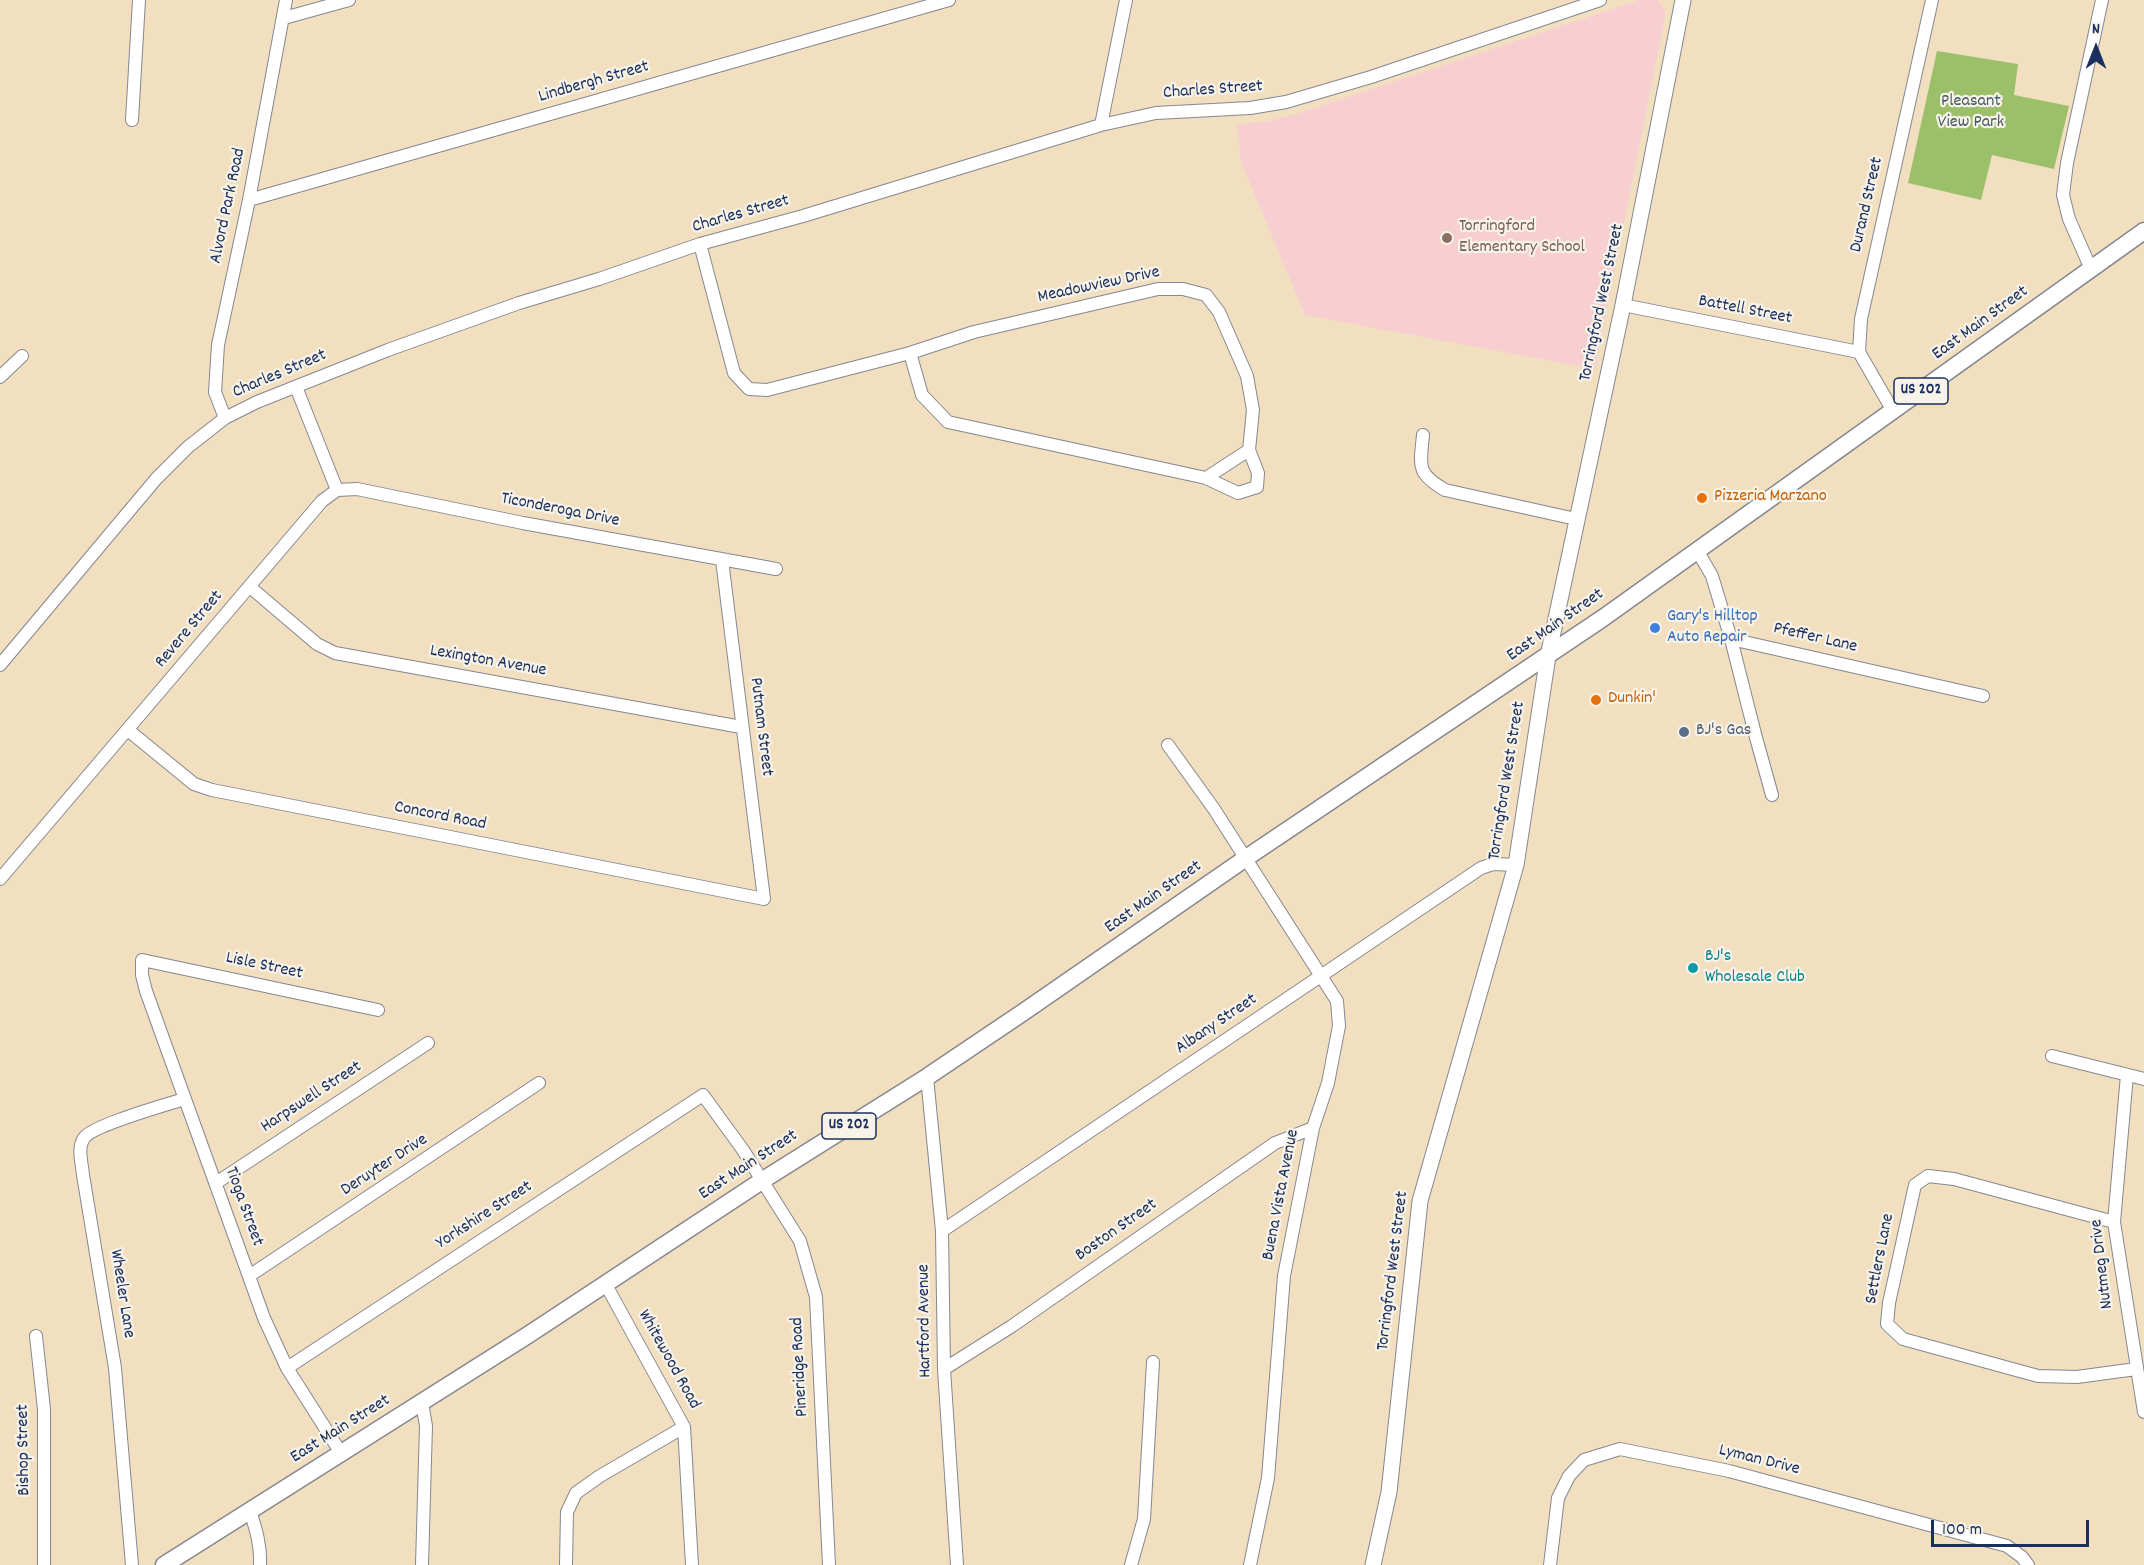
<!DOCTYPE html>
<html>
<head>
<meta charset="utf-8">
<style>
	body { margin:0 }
	#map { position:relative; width:2144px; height:1565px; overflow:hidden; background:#f1dfc0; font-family:Dekko,sans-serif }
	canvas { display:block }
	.north { position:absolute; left:2066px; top:18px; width:60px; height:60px; -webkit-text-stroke:4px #f7f3e8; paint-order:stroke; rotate:0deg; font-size:16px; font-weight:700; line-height:24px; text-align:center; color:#1b2f5e }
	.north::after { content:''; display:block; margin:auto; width:21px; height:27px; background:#1b2f5e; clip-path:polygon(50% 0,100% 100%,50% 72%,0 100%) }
	.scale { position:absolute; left:1931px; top:1520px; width:158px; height:27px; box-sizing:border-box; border:3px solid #1b2f5e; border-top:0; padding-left:8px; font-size:18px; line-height:21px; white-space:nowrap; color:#1b2f5e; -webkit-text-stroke:4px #f7f3e8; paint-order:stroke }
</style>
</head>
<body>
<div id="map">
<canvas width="2144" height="1565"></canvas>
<div class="north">N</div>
<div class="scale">100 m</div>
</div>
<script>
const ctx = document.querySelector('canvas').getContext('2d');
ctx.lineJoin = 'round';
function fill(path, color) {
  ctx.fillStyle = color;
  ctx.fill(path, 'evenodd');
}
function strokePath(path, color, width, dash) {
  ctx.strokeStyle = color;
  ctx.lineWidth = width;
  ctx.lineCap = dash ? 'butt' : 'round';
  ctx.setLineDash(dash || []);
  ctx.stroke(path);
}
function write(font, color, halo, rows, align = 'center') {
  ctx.font = font + ' Dekko,sans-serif';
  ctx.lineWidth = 4.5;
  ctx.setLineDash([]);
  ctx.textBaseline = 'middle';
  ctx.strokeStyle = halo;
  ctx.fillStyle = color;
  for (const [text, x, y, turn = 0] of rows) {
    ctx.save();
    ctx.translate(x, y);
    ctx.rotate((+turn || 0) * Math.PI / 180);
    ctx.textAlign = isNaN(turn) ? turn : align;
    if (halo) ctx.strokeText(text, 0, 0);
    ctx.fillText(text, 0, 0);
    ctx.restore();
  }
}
const built = new Path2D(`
	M1639,0h19l7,10v6l-70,353 -290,-54 -64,-153 -4,-37 32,-4 27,-7z`);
const green = new Path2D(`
	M1937,51l81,13 -4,31 55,11 -15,63 -62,-14 -11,45 -73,-17z`);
const minor = new Path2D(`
	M284,18l65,-18
	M132,120l7,-120
	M1101,125l25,-125
	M249,200l700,-200
	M700,244l34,129 15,16 18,1 143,-37
	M2091,269l-22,-50 -6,-24 4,-32 35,-163
	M1158,289h25l23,6 13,17 28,64 6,34 -4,40 -43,28 -258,-56 -26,-27 -12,-42 64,-21z
	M1623,305l236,47
	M0,377l22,-21
	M296,387l41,103
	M1893,411l-34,-59 2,-33 71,-319
	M225,418l-10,-26 3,-47 31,-145 37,-200
	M1423,435c-3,31 -7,38 22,55l131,29
	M1206,478l32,15 19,-6 1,-14 -9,-23
	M337,490l20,-1 166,34 253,46
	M1697,550l15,26 19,63 24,95 17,61
	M250,587l67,57 18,9 406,74
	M1731,639l252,57
	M0,665l156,-186 32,-32 37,-29 32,-16 131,-52 131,-47 80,-24 101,-35 103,-28 298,-91 55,-12 94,-5 36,-6 85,-25 229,-77
	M128,730l66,54 18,6 552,109 -42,-339
	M1168,745l46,64 123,192 2,25 -11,57 -15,45 -29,148 -16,202 -18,87
	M0,879l322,-378 15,-11
	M2052,1056l92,23
	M2127,1075l-13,147 30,190
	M927,1077l15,154 2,138 13,196
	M216,1183l212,-140
	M2114,1222l-160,-43 -26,-3 -13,9 -26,118 -2,21 16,15 135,37 39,1 59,-8
	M942,1231l539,-363 12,-4 23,1
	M249,1276l290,-193
	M606,1285l78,142 8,138
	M36,1336l8,73v156
	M287,1368l416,-273 40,55 57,91 16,56 13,268
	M944,1369l68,-43 263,-183 38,-15
	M422,1403l4,23 -4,139
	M341,1453l-54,-85 -23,-50 -118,-327 -4,-16v-15l236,50
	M250,1511c6,18 11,35 10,54
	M132,1565l-17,-197 -32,-193c-1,-12 -6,-27 1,-37 9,-13 82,-33 100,-39
	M566,1565l1,-53 9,-19 24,-17 84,-49
	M1131,1565l13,-46 9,-157
	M1550,1565l8,-67 11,-22 15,-16 36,-11 109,22 278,75 15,11 6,8`);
const major = new Path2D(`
	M1373,1565l16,-73 31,-291 96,-336 32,-209 75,-351 60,-305`);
const highway = new Path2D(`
	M164,1565l364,-230 235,-155 164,-103 98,-66 221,-153 357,-240 541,-387`);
const markers = [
	[1447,238,6,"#8d6e63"],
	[1702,498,6,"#e8710a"],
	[1655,628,6,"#3f7fe0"],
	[1596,700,6,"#e8710a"],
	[1684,732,6,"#5c6f8a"],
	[1693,968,6,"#0f9aa8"]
];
const shields = [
	[1921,391,54],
	[849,1126,54]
];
const shieldNames = [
	["US 202",1921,391],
	["US 202",849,1126]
];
const streetNames = [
	["Lindbergh Street",594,83,-16],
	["Charles Street",1213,91,-4],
	["Durand Street",1868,205,-77],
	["Alvord Park Road",229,206,-78],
	["Charles Street",741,215,-16],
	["Meadowview Drive",1099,286,-12],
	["Torringford West Street",1603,303,-78],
	["Battell Street",1745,311,11],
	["East Main Street",1981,324,-36],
	["Charles Street",280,375,-23],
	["Ticonderoga Drive",560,511,11],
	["East Main Street",1556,626,-35],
	["Revere Street",190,630,-50],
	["Pfeffer Lane",1815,639,13],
	["Lexington Avenue",488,662,10],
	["Putnam Street",760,727,83],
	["Torringford West Street",1508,781,-81],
	["Concord Road",440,817,11],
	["East Main Street",1154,898,-35],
	["Lisle Street",264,967,12],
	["Albany Street",1217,1025,-34],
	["Harpswell Street",312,1098,-33],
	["Deruyter Drive",385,1166,-33],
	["East Main Street",749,1166,-33],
	["Buena Vista Avenue",1282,1195,-79],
	["Tioga Street",243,1207,70],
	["Yorkshire Street",485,1216,-33],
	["Boston Street",1117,1231,-35],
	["Settlers Lane",1881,1259,-79],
	["Nutmeg Drive",2103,1264,-97],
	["Torringford West Street",1394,1271,-83],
	["Wheeler Lane",121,1294,81],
	["Hartford Avenue",926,1321,-91],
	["Whitewood Road",668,1360,61],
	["Pineridge Road",801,1367,-93],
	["East Main Street",341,1430,-32],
	["Bishop Street",25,1450,-91],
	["Lyman Drive",1759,1461,14]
];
const parkNames = [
	["Pleasant",1971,103],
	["View Park",1971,124]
];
const educationNames = [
	["Torringford",1459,228],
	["Elementary School",1459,249]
];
const foodNames = [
	["Pizzeria Marzano",1714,498],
	["Dunkin'",1608,700]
];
const shopNames = [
	["Gary's Hilltop",1667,618],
	["Auto Repair",1667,639]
];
const serviceNames = [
	["BJ's Gas",1696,732]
];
const cultureNames = [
	["BJ's",1705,958],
	["Wholesale Club",1705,979]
];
fill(built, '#f7cfd1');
fill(green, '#9cc06a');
strokePath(minor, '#86878f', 14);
strokePath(major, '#86878f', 17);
strokePath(highway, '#86878f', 19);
strokePath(minor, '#fff', 12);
strokePath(major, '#fff', 15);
strokePath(highway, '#fff', 16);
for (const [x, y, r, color] of markers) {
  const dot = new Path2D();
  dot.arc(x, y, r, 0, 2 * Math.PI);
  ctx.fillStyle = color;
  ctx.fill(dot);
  strokePath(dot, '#f7f3e8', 2);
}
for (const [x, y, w] of shields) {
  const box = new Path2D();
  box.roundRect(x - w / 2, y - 13, w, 26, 4.5);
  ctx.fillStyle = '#f7f3e8';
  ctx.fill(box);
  strokePath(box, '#1b2f5e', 1.5);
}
write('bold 16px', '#1b2f5e', null, shieldNames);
write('18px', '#1b2f5e', '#f7f3e8', streetNames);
write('18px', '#425a62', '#f7f3e8', parkNames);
write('18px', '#785e54', '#f7f3e8', educationNames, 'left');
write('18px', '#c56008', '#f7f3e8', foodNames, 'left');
write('18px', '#366cbe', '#f7f3e8', shopNames, 'left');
write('18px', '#4e5e75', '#f7f3e8', serviceNames, 'left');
write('18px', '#0d838f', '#f7f3e8', cultureNames, 'left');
</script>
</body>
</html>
